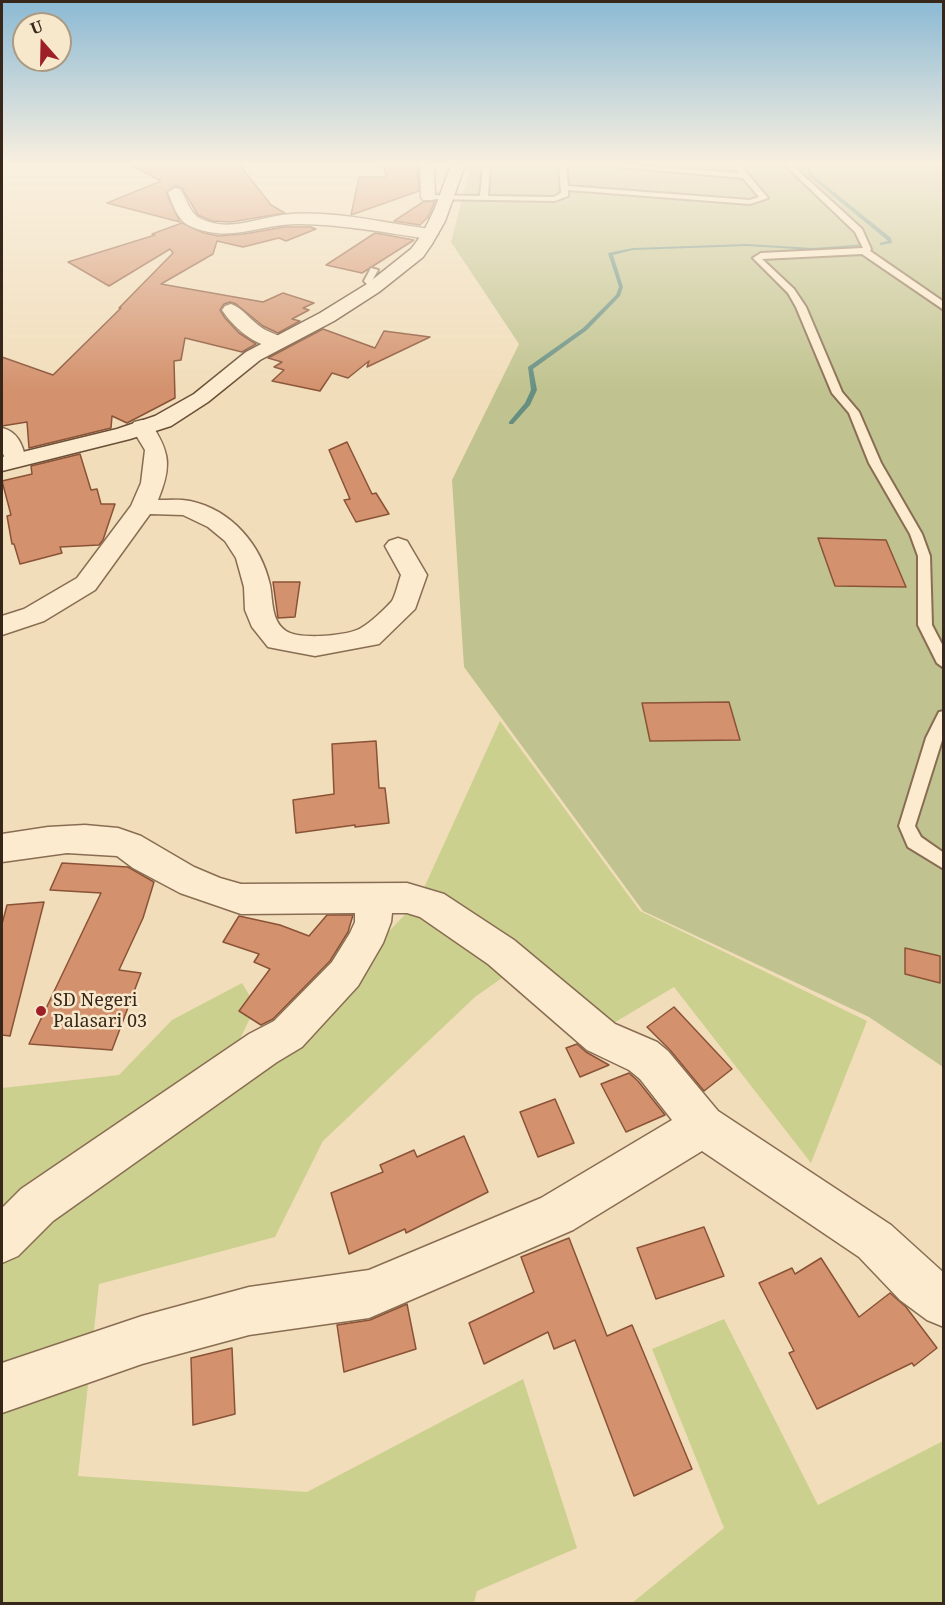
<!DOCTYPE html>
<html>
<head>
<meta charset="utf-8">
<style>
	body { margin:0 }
	#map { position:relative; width:945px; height:1605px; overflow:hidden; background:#f1ddba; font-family:"Noto Serif",serif }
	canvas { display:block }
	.frame { position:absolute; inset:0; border:3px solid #37261a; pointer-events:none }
	.north { position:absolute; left:12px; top:12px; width:60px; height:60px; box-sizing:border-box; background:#f8e8cb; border:2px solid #ab9a84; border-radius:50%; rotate:340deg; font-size:16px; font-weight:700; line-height:24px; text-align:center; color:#37261a }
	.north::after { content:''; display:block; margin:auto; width:21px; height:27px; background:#9d1f28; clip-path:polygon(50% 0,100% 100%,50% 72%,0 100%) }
</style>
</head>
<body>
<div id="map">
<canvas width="945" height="1605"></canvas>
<div class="frame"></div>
<div class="north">U</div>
</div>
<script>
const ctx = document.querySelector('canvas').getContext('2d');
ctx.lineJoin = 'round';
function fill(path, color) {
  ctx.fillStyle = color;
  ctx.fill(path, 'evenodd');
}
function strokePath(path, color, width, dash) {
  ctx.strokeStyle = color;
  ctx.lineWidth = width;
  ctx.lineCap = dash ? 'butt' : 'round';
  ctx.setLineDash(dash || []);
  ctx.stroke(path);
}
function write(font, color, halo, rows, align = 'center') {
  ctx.font = font + ' "Noto Serif",serif';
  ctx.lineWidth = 5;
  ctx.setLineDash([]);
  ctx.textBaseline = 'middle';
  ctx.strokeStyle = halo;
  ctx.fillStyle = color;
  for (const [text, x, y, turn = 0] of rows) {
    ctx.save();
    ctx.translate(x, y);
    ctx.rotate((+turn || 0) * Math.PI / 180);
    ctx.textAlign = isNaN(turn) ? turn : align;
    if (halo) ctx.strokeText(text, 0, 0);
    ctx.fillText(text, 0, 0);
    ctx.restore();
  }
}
const green = new Path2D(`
	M500,721l140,190 227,110 -56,142 -137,-176 -72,43 -76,-69 -51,36 -152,144 -48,96 -176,47 -21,192 229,16 216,-113 54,169 -100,43 -3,12h-472v-515l117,-13 53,-55 70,-37 14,23 -20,41 30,12 152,-158z
	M724,1319l94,186 125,-64v162h-311l92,-75 -72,-179z`);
const cemetery = new Path2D(`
	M471,165h472v902l-74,-50 -226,-106 -179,-244 -12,-187 67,-136 -68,-102z`);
const stream = new Path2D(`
	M803,165h4l6,10 78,63 1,5 -12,2v-2l8,-2 -1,-1 -77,-63z
	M747,244l66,4 54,-4 2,1 -56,5 -66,-4 -114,4 -20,5 10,32 -3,9 -33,34 -54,39 4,21 -7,15 -17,19h-4v-2l16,-19 6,-13 -3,-23 55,-39 33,-33 3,-8 -11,-34 25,-5z`);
const building = new Path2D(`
	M130,165h110l31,40 14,8 -54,9 -19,-1 -14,-6 -16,-27 -7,-2 -9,7 14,29 -73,-19 54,-22z
	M382,165h36l1,26 -68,24 8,-38h28z
	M435,201l-7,16 -8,8 -26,-4 29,-19z
	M182,223l22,10 14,3 26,-2 40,-7h27l5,2 -30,12 -7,-3 -36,9 -26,-6 -4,13 -52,30 102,18 20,-9 31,10 -11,5 6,2 -17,9 8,2 -22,12 -15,-7 -27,-22 -6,-2 -6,2 -4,6 5,8 14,15 17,11 -14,8 -57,-14 -4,22 -7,1 1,37 -48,25 -15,-7 -1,12 -82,20 -2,-26 -25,4v-69l51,18 68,-67h-2l54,-55 -3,-4 -61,37 -41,-24 87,-27 -3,-1z
	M375,233l39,7 -52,33 -36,-8z
	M323,329l52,19 9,-17 46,6 -63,30 2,-6 -21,17 -16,-5 -12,18 -48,-10 12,-11 -10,-3 8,-5 -14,-4z
	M347,442l25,52 4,-1 13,21 -33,8 -12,-22 6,-1 -21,-49z
	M80,454l11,36 6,-1 4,15h14l-12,36 -4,5 -39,2 2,6 -42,11 -6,-20h-2l-5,-28 4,-1 -9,-34 30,-7 -1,-8z
	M818,538l68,2 20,47 -71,-1z
	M273,582h27l-5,35 -17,1z
	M729,702l11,38 -90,1 -8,-38z
	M376,741l3,47h6l4,35 -34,4v-2l-59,8 -3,-33 41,-6 -2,-50z
	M62,863l66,4 26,15 -11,36 -24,52 22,3 -29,77 -83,-6 72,-151 -51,-3z
	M44,902l-34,134 -8,-1v-111l5,-19z
	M327,915h26l-5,17 -18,29 -57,58 -12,6 -22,-14 31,-42 -16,-7 5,-8 -36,-12 16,-26 41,9 29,11z
	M905,948l35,8v27l-35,-9z
	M674,1007l58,62 -28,22 -34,-41 -23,-23z
	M577,1044l9,8 23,13 -29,12 -14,-29z
	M629,1073l9,8 27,34 -39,17 -25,-48z
	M555,1099l19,44 -36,14 -18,-45z
	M464,1136l24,56 -82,41 -1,-4 -56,25 -18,-61 52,-21 -3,-7 34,-15 3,7z
	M704,1227l20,49 -68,23 -19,-51z
	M569,1238l38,98 25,-11 60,144 -58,27 -59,-156 -21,9 -6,-17 -64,32 -15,-41 65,-31 -13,-35z
	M821,1258l38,59 31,-24 16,14 31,41 -23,18 -2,-3 -95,46 -28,-56 5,-2 -35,-68 33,-15 3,6z
	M407,1304l9,45 -72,23 -7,-47 33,-5z
	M232,1348l3,66 -42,11 -2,-67z`);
const service = new Path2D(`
	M483,165h7l-2,31 66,1 7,-4 -2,-28h7l2,21 182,14 9,-3 -16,-19 -146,-13h35l107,8 -6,-8h7l28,33 -18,6 -182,-14v6l-13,5 -127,-2 -4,-2 4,-2 52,1z
	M785,165h7l70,64 9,20 -1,2 74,51v8l-82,-56 -100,5 32,30 12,18 36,85 17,20 22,51 41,71 8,22 2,69 12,23v20l-7,-5 -19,-38v-69l-8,-22 -41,-71 -20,-50 -17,-20 -36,-86 -8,-14 -35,-35 8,-5 102,-5 -8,-16z
	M371,268l7,2 -6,11 5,7 -4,3 -9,-10z
	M944,711v23l-29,92 6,11 23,16v16l-36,-22 -9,-21 27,-88 13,-26z`);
const minor = new Path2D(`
	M420,165h14l1,32 -2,3h-10l-2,-3z
	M175,188l5,1c7,10 9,24 21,30 28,13 53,0 81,-4 48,-6 101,8 148,14l8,5 -8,5c-44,-6 -88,-15 -132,-15 -40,0 -68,20 -108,2 -13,-6 -17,-22 -22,-34z
	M231,304c12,4 20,17 31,24 7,5 20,7 25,14l-3,4c-24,6 -50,-18 -62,-36l3,-4z
	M142,420l8,2c20,30 22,44 8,78 10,0 22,-1 32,1 42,9 71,44 80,84 3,16 1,36 16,46 13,9 62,5 75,-3 10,-6 24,-19 31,-27 4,-7 6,-18 9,-26l-16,-29 4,-5 9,-3 9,3 20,34 -12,34 -36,35 -64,12 -37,-7 -10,-2 -16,-20 -7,-17 -1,-23 -8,-29 -11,-17 -17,-14 -25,-12 -33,-1 -55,76 -51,31 -42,14v-19l22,-7 53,-31 54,-72 10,-23 4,-33 -14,-23 3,-5z
	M2,428c16,4 20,16 24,31l-3,5 -8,2 -8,-2 -5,-13z
	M85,825l33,3 23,8 53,31 26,11 21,6 166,-1 37,11 70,46 101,84 42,18 11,9 50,60 173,114 53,48v54l-17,-7 -27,-20 -41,-43 -157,-106 -129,79 -204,88 -120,17 -107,29 -140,49v-50l140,-47 107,-29 120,-17 172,-72 131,-78 -32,-41 -11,-9 -42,-20 -99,-86 -68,-47 -13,-4h-15l-1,9 -8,21 -25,43 -56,61 -25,15 -224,159 -35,35 -16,7v-55l19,-19 228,-155 25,-13 58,-59 18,-29 5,-11v-9l-114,1 -61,-21 -47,-25 -16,-12 -50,-3 -65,9v-28l46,-7z`);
const secondary = new Path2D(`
	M451,165h14l-20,56 -13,23 -9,13 -44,35 -45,29 -74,39 -52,42 -37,24 -41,13 -128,32v-14l115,-28 38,-13 39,-22 52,-42 74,-39 47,-29 44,-35c20,-24 29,-55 40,-84z`);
const markers = [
	[41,1011,6,"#9d1f28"]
];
const poiNames = [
	["SD Negeri",53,1001],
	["Palasari 03",53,1022]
];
fill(green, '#ccd08e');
fill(cemetery, '#c0c38f');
fill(stream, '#668f82');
fill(building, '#d3916d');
strokePath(building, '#8a5337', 1.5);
strokePath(service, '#896d53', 4);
strokePath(minor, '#896d53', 3);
strokePath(secondary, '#6b4e37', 3);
fill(service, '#fcebce');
fill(minor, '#fcebce');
fill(secondary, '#fcebce');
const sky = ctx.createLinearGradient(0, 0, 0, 390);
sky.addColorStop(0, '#8bb9d4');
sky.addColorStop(0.42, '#f9f0e0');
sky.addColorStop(1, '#f9f0e000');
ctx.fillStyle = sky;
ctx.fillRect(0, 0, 945, 390);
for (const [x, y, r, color] of markers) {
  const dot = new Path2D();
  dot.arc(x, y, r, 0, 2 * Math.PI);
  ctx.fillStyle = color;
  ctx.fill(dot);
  strokePath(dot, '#f8e8cb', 2);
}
write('18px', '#37261a', '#f8e8cb', poiNames, 'left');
</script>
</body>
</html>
